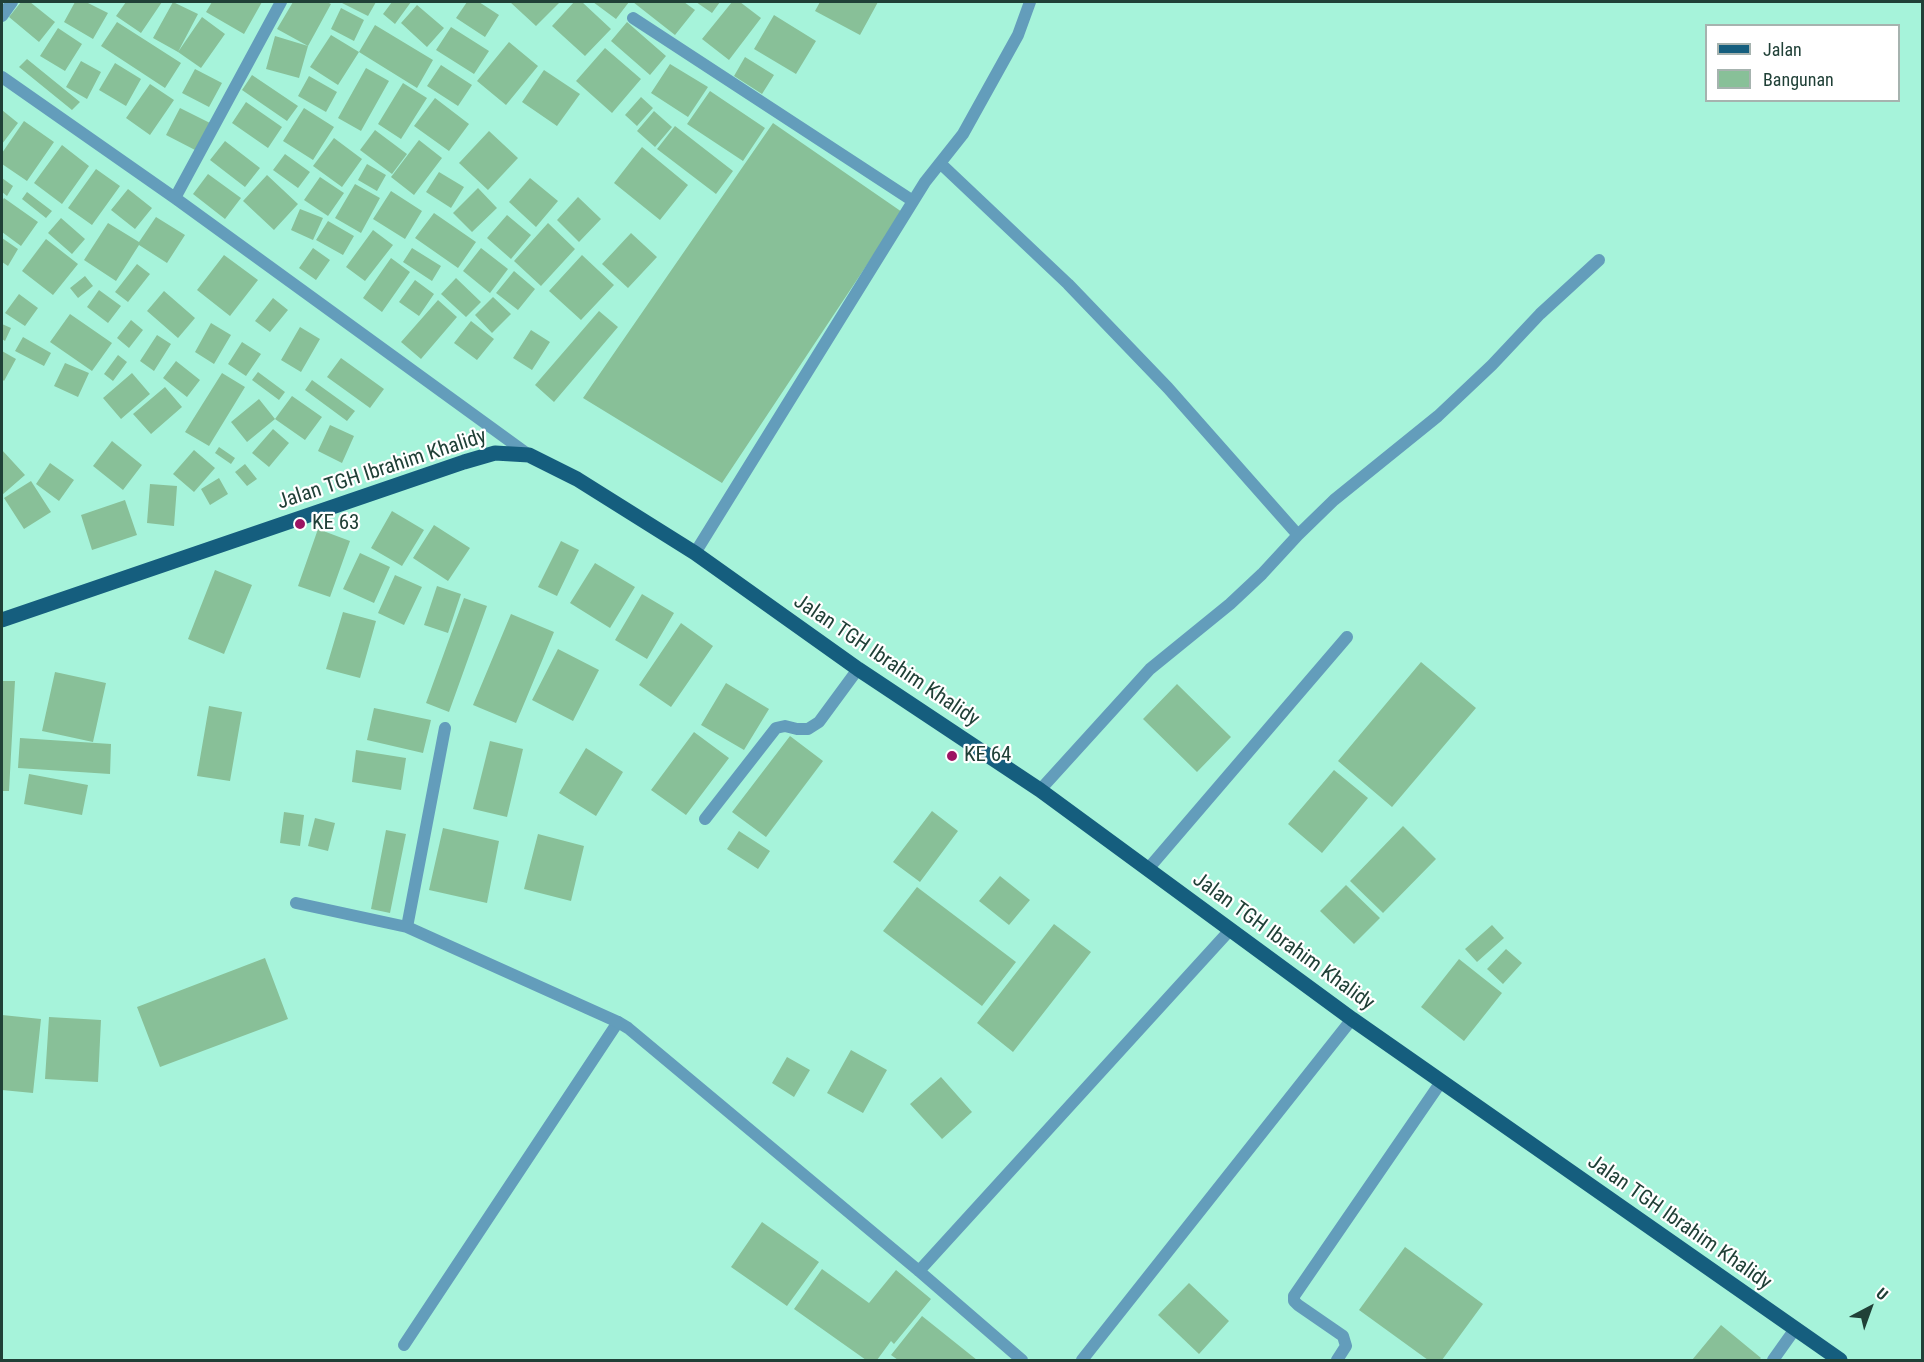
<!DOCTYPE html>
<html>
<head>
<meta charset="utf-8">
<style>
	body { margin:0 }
	#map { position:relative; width:1924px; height:1362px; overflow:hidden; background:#a6f3da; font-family:"Roboto Condensed",sans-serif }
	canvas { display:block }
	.frame { position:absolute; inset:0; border:3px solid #204037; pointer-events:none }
	.legend { position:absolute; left:1705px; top:24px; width:195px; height:78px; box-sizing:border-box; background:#fff; border:2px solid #a6b3af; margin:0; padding:8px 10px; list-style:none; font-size:18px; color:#204037 }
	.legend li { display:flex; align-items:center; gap:12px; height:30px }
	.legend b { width:30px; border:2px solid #a6b3af }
	.north { position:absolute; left:1840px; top:1278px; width:60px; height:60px; -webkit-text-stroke:4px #fff; paint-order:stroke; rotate:41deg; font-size:16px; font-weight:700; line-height:24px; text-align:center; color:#204037 }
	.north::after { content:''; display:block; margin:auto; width:21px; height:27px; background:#204037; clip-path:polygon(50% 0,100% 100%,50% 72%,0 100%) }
</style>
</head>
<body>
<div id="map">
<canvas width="1924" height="1362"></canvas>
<div class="frame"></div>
<ul class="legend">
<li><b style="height:8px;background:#155e7e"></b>Jalan</li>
<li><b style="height:16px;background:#88c098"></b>Bangunan</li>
</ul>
<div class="north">U</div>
</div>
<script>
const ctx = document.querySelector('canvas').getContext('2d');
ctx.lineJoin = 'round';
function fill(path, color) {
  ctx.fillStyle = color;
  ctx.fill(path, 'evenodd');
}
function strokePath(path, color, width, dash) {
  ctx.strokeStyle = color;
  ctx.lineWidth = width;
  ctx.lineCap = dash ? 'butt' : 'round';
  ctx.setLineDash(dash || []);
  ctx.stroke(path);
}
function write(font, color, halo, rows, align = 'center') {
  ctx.font = font + ' "Roboto Condensed",sans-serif';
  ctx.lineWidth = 4.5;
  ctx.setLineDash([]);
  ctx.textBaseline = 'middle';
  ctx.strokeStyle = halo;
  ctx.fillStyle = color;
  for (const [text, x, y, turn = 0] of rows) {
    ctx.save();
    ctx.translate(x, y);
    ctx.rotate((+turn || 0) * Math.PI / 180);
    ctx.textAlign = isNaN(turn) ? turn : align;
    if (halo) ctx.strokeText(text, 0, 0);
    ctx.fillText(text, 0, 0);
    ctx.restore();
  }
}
const building = new Path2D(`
	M21,2h9l25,20 -16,20 -30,-25z
	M75,2h11l22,11 -15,26 -29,-17z
	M126,2h36l-21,31 -25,-17z
	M173,2l25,12 -20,38 -25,-14z
	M212,2h50l-18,32 -38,-22z
	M293,2h34l4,2 -23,42 -9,32 -33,-9 9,-33 33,10 -31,-17z
	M340,2h36l-8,14z
	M392,2h19l-16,22 -12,-10z
	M467,2h12l20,13 -14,22 -29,-19z
	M510,2h50l-24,24z
	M574,2h8l29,27 -26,27 -33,-30z
	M593,2h36l-13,17z
	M633,2h51l11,8 -20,25z
	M696,2h24l-8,11z
	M732,2h8l21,16 -32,42 -27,-21z
	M820,2h58l-18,33 -45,-24z
	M417,5l27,23 -17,19 -26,-24z
	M341,8l23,12 -10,21 -23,-12z
	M774,15l42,26 -20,33 -42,-25z
	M202,17l23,17 -24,34 -23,-16z
	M117,22l64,41 -16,25 -64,-42z
	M627,22l39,34 -16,19 -39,-34z
	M375,25l58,35 -16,28 -58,-36z
	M451,27l38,24 -15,23 -38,-24z
	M58,28l24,16 -17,27 -25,-15z
	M331,35l28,17 -21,33 -28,-18z
	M509,42l29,24 -32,39 -29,-24z
	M605,48l36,31 -29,34 -36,-32z
	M745,57l29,18 -12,19 -28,-18z
	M27,59l53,43 -8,8 -53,-43z
	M81,61l20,11 -14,27 -21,-12z
	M115,63l26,16 -15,27 -27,-16z
	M670,64l38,23 -20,30 -37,-24z
	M441,65l31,20 -14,21 -31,-20z
	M366,68l23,13 -28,50 -23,-13z
	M195,69l27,14 -13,24 -27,-14z
	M544,70l36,24 -23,32 -35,-24z
	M252,75l46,31 -11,15 -45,-31z
	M309,76l28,16 -11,20 -28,-16z
	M403,83l24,15 -26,41 -23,-15z
	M150,84l24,16 -24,35 -24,-17z
	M710,91l55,37 -22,33 -56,-37z
	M641,97l12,11 -16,18 -12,-11z
	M435,98l34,26 -20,27 -35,-25z
	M246,102l36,25 -14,21 -36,-25z
	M180,108l32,16 -15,27 -31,-16z
	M304,108l30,19 -21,33 -30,-19z
	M2,110l16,13 -16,21z
	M654,111l18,16 -17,20 -18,-16z
	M24,121l30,21 -27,39 -25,-17v-11z
	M773,123l129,89 -180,271 -139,-85z
	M675,126l58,45 -17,23 -59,-45z
	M375,130l32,24 -15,20 -32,-24z
	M489,131l29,27 -30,32 -29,-27z
	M334,138l28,21 -20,28 -29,-21z
	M419,140l23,18 -28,37 -23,-18z
	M225,141l35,27 -15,19 -35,-27z
	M62,145l27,21 -27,38 -28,-21z
	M642,147l46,38 -28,35 -46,-37z
	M285,154l25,18 -12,16 -25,-18z
	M367,164l19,11 -9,16 -19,-11z
	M96,169l24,17 -28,39 -24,-17z
	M439,172l25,15 -13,21 -25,-16z
	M208,174l33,24 -16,21 -32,-25z
	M267,175l31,29 -24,26 -31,-29z
	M320,177l24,16 -16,23 -24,-16z
	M2,178l11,8 -6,10 -5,-4z
	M530,178l28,23 -22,26 -27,-25z
	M355,184l25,14 -19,35 -26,-15z
	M478,188l19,20 -25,24 -19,-19z
	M128,189l24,19 -17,21 -24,-19z
	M391,191l31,20 -17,28 -32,-20z
	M27,192l25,19 -6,7 -24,-19z
	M578,197l23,22 -22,23 -22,-22z
	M4,198l34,24 -17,24 -19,-14v-31z
	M300,209l23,9 -10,22 -22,-10z
	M434,213l42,29 -18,26 -43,-30z
	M507,215l24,20 -20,24 -24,-21z
	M156,217l29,18 -18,28 -28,-18 -23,36 -32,-21 24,-37 31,19z
	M61,218l24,21 -13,15 -24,-21z
	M328,221l26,15 -11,19 -27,-15z
	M548,223l27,26 -34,37 -27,-25z
	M373,230l20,15 -28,36 -19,-14z
	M631,233l26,24 -29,31 -26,-24z
	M2,238l16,11 -10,17 -6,-4z
	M46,239l32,25 -25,31 -31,-24z
	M313,248l17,12 -14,20 -17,-12z
	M412,248l29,18 -9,15 -29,-19z
	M481,248l27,21 -18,24 -27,-22z
	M224,255l34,25 -28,36 -33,-26z
	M582,255l32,30 -33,35 -32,-29z
	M391,258l19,14 -28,40 -19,-14z
	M137,264l13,10 -22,28 -13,-10z
	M514,271l21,18 -17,21 -22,-17z
	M85,276l8,10 -15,12 -8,-10z
	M456,278l25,24 -15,15 -25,-23z
	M415,280l19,14 -15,22 -20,-14z
	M99,290l22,16 -13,17 -21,-16z
	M164,291l31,27 -17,20 -31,-27z
	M19,294l19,14 -13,18 -20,-13z
	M493,297l18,17 -19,19 -17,-18z
	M273,298l15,12 -18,22 -15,-11z
	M438,300l19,17 -36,42 -20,-17z
	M599,311l19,16 -64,75 -19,-17z
	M70,314l42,29 -20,28 -42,-29z
	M131,320l12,10 -14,18 -12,-10z
	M471,321l23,18 -17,21 -23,-17z
	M211,323l20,12 -17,29 -19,-12z
	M2,324l9,4 -6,13 -3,-2z
	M300,327l20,12 -19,33 -20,-12z
	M531,330l19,12 -18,28 -19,-12z
	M157,335l14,9 -17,27 -14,-10z
	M23,337l28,16 -7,13 -29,-15z
	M242,342l19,12 -15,22 -18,-12z
	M2,351l14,8 -12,22 -2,-2z
	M118,355l9,7 -14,19 -9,-7z
	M341,358l43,31 -14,19 -43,-31z
	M176,361l24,19 -13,17 -24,-19z
	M65,363l24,10 -11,24 -24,-11z
	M258,372l27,20 -6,8 -27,-20z
	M132,373l18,21 -29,25 -18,-21z
	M222,373l23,14 -36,59 -24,-14z
	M312,380l43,31 -8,10 -42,-31z
	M165,387l17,20 -31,27 -18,-20z
	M292,396l30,21 -17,23 -30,-21z
	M259,399l16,20 -28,23 -16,-20z
	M330,425l24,11 -12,27 -24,-12z
	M273,429l16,14 -20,24 -17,-14z
	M112,441l30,24 -19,25 -30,-24z
	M219,447l16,11 -4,6 -16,-11z
	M2,450l23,25 -23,20z
	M194,450l21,18 -21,24 -21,-18z
	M50,463l24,17 -15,21 -23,-17z
	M245,464l12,15 -10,7 -12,-14z
	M219,478l9,16 -18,11 -9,-16z
	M31,481l20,31 -27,17 -20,-31z
	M150,484l27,2 -3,40 -27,-3z
	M125,500l12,35 -45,15 -11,-35z
	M392,511l32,19 -22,36 -31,-18z
	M434,525l36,23 -22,33 -35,-23z
	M318,529l32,12 -20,56 -32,-11z
	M561,541l18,9 -22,46 -19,-9z
	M360,553l30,14 -16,36 -31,-14z
	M595,563l40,24 -25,41 -40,-25z
	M215,570l37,15 -28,69 -36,-15z
	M395,575l27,12 -18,38 -26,-12z
	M437,586l24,8 -13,39 -24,-8z
	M642,594l32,19 -27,46 -32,-19z
	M464,598l23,8 -38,106 -23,-9z
	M343,612l33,9 -16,57 -34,-9z
	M511,614l43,18 -38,91 -43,-18z
	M681,623l32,23 -42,61 -32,-22z
	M558,649l41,21 -26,51 -41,-21z
	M1421,662l55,46 -84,99 -54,-46z
	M55,672l51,11 -13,59 -51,-11z
	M2,681h13l-6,110h-7z
	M726,683l43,26 -25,41 -43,-25z
	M1177,684l54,53 -34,35 -54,-53z
	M209,706l33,6 -12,69 -33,-5z
	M374,708l57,12 -8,33 -56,-13z
	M694,732l35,26 -43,57 -35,-25z
	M790,736l33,25 -57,76 -34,-25z
	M20,738l91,6 -1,30 -92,-6z
	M490,741l33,8 -16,68 -34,-8z
	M586,748l37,24 -27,44 -37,-23z
	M356,750l50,8 -5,32 -49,-8z
	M1334,770l34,28 -46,55 -34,-29z
	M29,774l59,11 -6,30 -58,-11z
	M932,811l26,20 -38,51 -27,-20z
	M284,812l20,3 -4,31 -20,-3z
	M315,818l20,5 -7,28 -20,-5z
	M1403,826l33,33 -53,54 -33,-32z
	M443,828l56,13 -12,62 -58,-13z
	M386,830l20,4 -16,79 -19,-4z
	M739,831l31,20 -12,18 -31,-20z
	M538,834l46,12 -13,55 -47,-12z
	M1000,876l30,24 -21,25 -30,-24z
	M1346,885l34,33 -26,26 -34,-33z
	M917,887l99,75 -34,44 -99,-75z
	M1054,924l37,28 -78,100 -36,-29z
	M1492,925l12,13 -27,24 -12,-13z
	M1506,949l16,14 -19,21 -16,-15z
	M265,958l23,61 -128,48 -23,-60z
	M1459,959l43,34 -38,48 -43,-34z
	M2,1015l39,4 -8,74 -31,-3z
	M49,1017l52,3 -3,62 -53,-3z
	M851,1050l36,20 -24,43 -36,-20z
	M787,1057l23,13 -16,27 -22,-14z
	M941,1077l31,35 -30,27 -32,-35z
	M762,1222l57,40 -32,44 -56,-39z
	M1405,1247l78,57 -41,56h-14l-69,-50z
	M822,1269l47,34 27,-33 35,29 -37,45 -3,-3 -14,19h-11l-72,-51z
	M1189,1283l40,38 -30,33 -41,-39z
	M922,1316l55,44h-79l-7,-5z
	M1721,1325l40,33 -2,2h-67z`);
const lane = new Path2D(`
	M404,1345l214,-323`);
const street = new Path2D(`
	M2,16l10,-14
	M633,18l280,183
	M2,77l173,121 354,257
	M940,163l128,121 100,104 130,147 -36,39 -32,30 -80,65 -110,121
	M175,198l106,-196
	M1298,535l36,-35 104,-84 54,-51 48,-51 59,-54
	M695,553l230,-371 38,-48 55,-99 12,-33
	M445,728l-38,199 211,95 10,6 291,243 103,89
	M705,819l71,-91 9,-2 12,3h11l11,-7 39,-53
	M1148,869l199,-232
	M296,903l111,24
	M919,1271l311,-341
	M1082,1360l270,-341
	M1337,1360l9,-14 -3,-10 -45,-31 -4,-4v-5l147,-214
	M1773,1360l22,-31`);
const primary = new Path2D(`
	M2,620l462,-158 31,-9 34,2 48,24 118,74 163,116 182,121 312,229 488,341`);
const markers = [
	[300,524,6,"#9d1363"],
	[952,756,6,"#9d1363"]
];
const streetNames = [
	["Jalan TGH Ibrahim Khalidy",382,470,-18],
	["Jalan TGH Ibrahim Khalidy",886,661,34],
	["Jalan TGH Ibrahim Khalidy",1283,942,36],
	["Jalan TGH Ibrahim Khalidy",1679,1223,35]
];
const poiNames = [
	["KE 63",312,524],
	["KE 64",964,756]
];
fill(building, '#88c098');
strokePath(lane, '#639dbb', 12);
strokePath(street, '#639dbb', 12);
strokePath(primary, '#155e7e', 15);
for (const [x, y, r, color] of markers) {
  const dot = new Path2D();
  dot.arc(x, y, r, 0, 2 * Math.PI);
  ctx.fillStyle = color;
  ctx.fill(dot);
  strokePath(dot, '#fff', 2);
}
write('21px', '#204037', '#fff', streetNames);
write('21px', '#204037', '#fff', poiNames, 'left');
</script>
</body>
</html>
